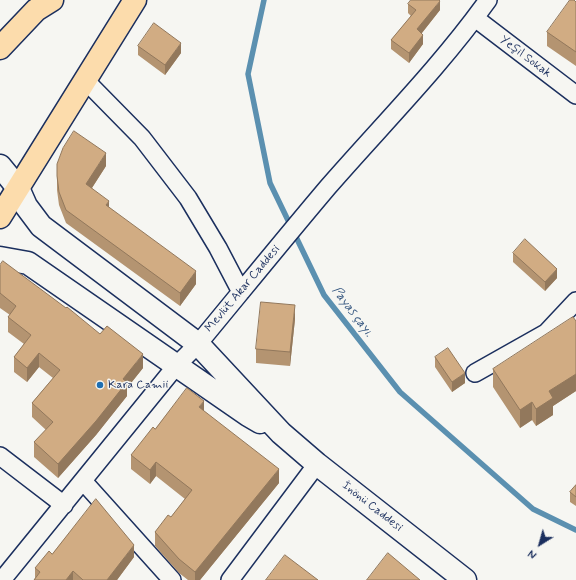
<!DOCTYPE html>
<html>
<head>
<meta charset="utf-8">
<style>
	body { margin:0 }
	#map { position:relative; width:576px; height:580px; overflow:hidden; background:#f6f6f2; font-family:Mynerve,sans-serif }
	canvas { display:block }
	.north { position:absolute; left:520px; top:524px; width:40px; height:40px; -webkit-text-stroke:3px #f6f6f2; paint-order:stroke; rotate:217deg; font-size:11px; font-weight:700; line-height:16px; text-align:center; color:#1b2f5e }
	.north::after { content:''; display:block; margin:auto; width:14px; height:18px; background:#1b2f5e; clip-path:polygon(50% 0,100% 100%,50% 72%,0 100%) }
</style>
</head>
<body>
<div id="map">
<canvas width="576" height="580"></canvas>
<div class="north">N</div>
</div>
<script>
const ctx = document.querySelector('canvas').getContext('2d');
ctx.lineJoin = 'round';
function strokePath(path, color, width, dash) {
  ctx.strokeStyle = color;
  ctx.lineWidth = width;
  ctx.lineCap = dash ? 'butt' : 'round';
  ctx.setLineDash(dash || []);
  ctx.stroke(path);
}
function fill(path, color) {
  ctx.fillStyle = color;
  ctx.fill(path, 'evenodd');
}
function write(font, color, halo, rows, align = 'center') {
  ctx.font = font + ' Mynerve,sans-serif';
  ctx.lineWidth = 3;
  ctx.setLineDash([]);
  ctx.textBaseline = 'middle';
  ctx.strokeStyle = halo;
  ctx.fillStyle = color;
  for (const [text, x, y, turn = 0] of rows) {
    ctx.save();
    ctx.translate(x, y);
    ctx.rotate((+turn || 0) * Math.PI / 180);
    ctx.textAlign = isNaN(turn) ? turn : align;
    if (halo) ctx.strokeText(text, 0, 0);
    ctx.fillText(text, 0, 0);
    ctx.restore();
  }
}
const stream = new Path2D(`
	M264,0l-16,74 22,109 54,112 76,97 133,117 43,21`);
const minor = new Path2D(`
	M475,18l101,77
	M85,80l57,58 46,60 30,50 23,44
	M475,373l71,-40 30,-32
	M0,456l64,49
	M83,481l89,99
	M2,580l174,-214 22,-22c43,-52 86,-105 130,-157 54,-62 112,-120 160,-187
	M230,580l87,-116`);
const secondary = new Path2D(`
	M0,166l18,22 8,18 15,20 157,118 83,89 36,31 148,116
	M0,258l28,5 220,152 12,7`);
const trunk = new Path2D(`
	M0,48l36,-38 16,-10
	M0,217l135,-217`);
const wall = new Path2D(`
	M576,2v64l-29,-20v-14z
	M408,4l32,6 -18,23 1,11 -14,19 -18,-14v-9l20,-24 -3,-3z
	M138,46l43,7 -16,22 -27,-20z
	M106,166l-14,22 17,19 87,77 -16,22 -114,-83 -7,-18 -2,-15v-14z
	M513,253l44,25 -12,13 -32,-29z
	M0,265l143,103 -16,20v8l-31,39 -38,43 -24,-21v-15l12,-12 -14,-13v-14l21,-25 -14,-11 -12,15 -13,-10v-15l10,-13 -16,-12v-15l2,-2 -10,-7z
	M295,319l-5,47 -34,-3v-14z
	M576,321v70l-23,15v9l-17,11 -4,-6 -12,8 -27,-41v-18z
	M435,357l30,26 -13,9 -17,-25z
	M204,411l75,72 -79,97h-12l-9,-7 -24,-27v-14l16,-15 14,-18 -29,-23 -6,8 -19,-15v-14z
	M576,485v21l-6,-4v-10z
	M52,554l82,3 -17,23h-83l1,-2v-10z`);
const shadedWall = new Path2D(`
	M440,1v9l-23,29v-10z
	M423,35v9l-14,19v-10z
	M181,43v10l-16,22v-10z
	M106,153v13l-20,31v-13z
	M109,201v13l-3,-9z
	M557,269v9l-12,13v-9z
	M196,271v13l-16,22v-13z
	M295,305v14l-5,47v-14z
	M39,353v14l-12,15v-14z
	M143,354v14l-16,20v8l-31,39 -38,43v-14l65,-85z
	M465,373v10l-13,9v-10z
	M576,374v17l-23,15v9l-17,11v-17l13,-18z
	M204,401v14l-5,-8z
	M532,402v18l-12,8v-18z
	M156,462v14l-6,8v-14z
	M279,469v14l-79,97h-5v-8z
	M134,545v12l-17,23h-10z
	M73,571v9h-7z`);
const building = new Path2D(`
	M411,0h28l1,1 -23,28 6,6 -14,18 -18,-13 25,-30 -8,-6z
	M570,0h4l2,2v50l-29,-20z
	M154,23l27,20 -16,22 -27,-19z
	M74,131l32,22 -20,31 23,17 -3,4 90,66 -16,22 -114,-83 -7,-18 -2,-16v-12l6,-16z
	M525,239l32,30 -12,13 -32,-29z
	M3,261l63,47 1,-1 33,27 7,-8 36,28 -20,25 4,3 -31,39 -38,43 -24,-22 19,-20 -21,-19 28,-33 -21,-17 -12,15 -13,-11 17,-22 -23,-18 8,-11 -16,-13v-28z
	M261,302l34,3 -5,47 -34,-3z
	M573,317l3,4v53l-27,17 4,7 -17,11 -4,-7 -12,8 -27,-41z
	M448,348l17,25 -13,9 -17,-25z
	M187,388l17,13 -5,6 80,62 -84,103 -16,-13 -24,-27 13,-17 3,2 21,-27 -36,-28 -6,8 -19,-15 22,-28 2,2z
	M576,485v12l-6,-5z
	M96,499l38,46 -27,35h-24l-10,-9 -7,9h-32l6,-8 -5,-4 14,-17 3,3z
	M388,553l32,27h-53z
	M285,555l33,25h-52z`);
const markers = [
	[100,385,4,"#1f6fb2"]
];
const streetNames = [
	["Yeşil Sokak",525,57,37],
	["Mevlüt Akar Caddesi",243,289,-50],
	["İnönü Caddesi",372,507,38]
];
const poiNames = [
	["Kara Camii",108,385]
];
const waterNames = [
	["Payas çayı.",352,312,53]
];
strokePath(stream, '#5b90b0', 5.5);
strokePath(minor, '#1b2f5e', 20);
strokePath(secondary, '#1b2f5e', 25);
strokePath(trunk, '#1b2f5e', 25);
strokePath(minor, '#f6f6f2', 17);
strokePath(secondary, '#f6f6f2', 22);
strokePath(trunk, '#fcdcac', 22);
fill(wall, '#b49471');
fill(shadedWall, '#92785c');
fill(building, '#d1ac83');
strokePath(building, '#92785c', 1);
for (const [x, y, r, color] of markers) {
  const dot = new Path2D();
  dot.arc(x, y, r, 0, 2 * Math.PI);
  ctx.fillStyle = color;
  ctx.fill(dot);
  strokePath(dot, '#f6f6f2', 1.5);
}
write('12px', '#1b2f5e', '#f6f6f2', streetNames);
write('12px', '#1b2f5e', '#f6f6f2', poiNames, 'left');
write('italic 13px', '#365780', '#f6f6f2', waterNames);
</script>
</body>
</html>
